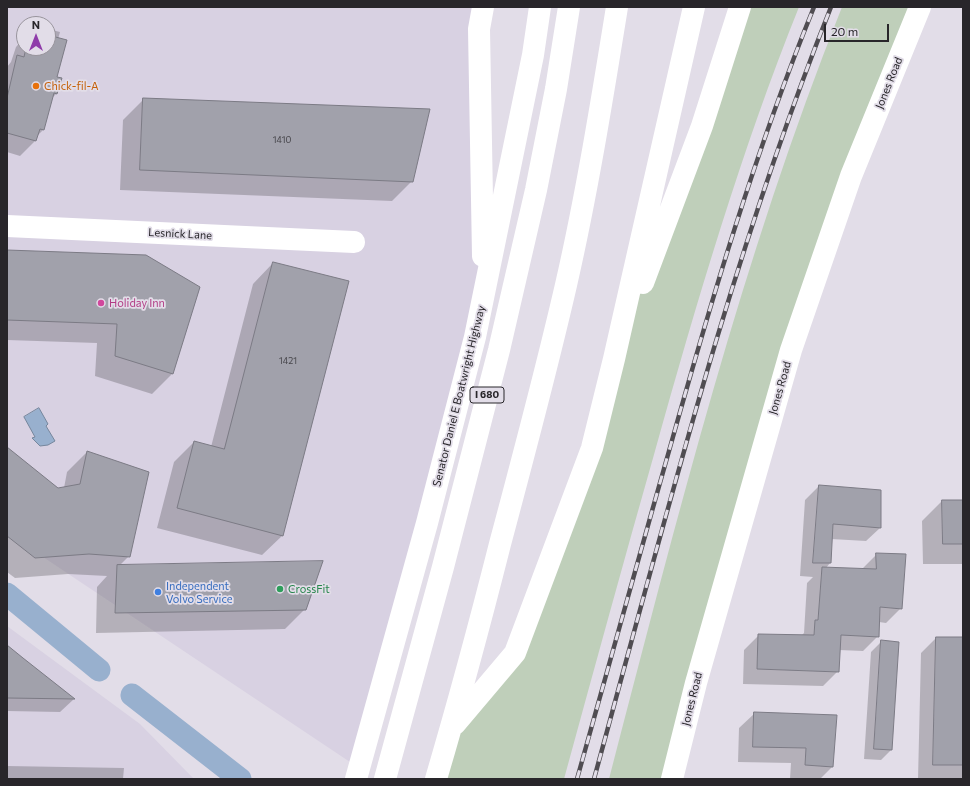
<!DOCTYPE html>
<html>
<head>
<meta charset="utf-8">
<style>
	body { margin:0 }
	#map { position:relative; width:970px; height:786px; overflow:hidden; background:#e2dde8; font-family:Commissioner,sans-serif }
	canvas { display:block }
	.frame { position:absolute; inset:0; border:8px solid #28262a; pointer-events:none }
	.north { position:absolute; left:16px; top:16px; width:40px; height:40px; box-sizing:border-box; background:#e2dde8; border:1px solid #98949c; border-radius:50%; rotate:0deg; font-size:11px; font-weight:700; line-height:16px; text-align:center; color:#28262a }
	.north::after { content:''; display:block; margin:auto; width:14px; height:18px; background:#8f3caa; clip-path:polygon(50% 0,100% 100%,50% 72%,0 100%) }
	.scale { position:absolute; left:824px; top:24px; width:65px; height:18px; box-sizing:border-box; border:2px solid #28262a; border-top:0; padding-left:5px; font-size:12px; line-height:14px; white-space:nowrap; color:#28262a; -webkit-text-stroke:3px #e2dde8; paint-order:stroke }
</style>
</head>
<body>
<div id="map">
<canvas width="970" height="786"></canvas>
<div class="frame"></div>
<div class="north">N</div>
<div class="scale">20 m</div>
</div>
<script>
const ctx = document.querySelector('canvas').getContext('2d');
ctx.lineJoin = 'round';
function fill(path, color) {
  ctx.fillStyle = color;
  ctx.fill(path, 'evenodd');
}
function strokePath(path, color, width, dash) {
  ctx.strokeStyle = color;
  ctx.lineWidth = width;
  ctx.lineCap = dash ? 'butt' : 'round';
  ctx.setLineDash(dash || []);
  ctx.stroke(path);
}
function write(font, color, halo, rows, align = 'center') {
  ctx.font = font + ' Commissioner,sans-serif';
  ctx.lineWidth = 3.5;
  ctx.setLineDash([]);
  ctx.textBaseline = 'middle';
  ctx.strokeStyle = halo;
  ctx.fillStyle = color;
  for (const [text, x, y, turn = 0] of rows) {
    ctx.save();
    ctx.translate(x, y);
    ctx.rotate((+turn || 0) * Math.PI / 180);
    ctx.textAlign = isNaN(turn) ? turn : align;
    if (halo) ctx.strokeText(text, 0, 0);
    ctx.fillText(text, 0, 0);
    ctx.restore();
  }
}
const built = new Path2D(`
	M7,7h476l1,290 -125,471 -352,-235zM24,24h24v24h-24z
	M7,626l133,98 54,55h-187z`);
const green = new Path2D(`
	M740,7h59c-58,144 -102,294 -144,444 -31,109 -61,218 -91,328h-128l15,-52 65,-74 98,-294z
	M842,7h78l-69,169 -179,603h-63c68,-260 133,-522 233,-772z`);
const water = new Path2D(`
	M39,408l9,16 -2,2 9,15 -7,4 -8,1 -8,-8 3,-1 -11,-20z`);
const shadow = new Path2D(`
	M48,29l12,3 -2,7 -2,39 1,15 -5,5 -9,32 -6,6 -1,4 -16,16 -13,-4v-85l4,-5 5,-15 8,-9v10h24z
	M143,100l269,81 -20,20 -272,-11 3,-70z
	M7,251l139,5 26,118 -20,20 -57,-18 2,-33 -90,-3z
	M273,263l10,272 -21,20 -105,-27 17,-66 20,-20 17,5 42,-163z
	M7,448l51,41 6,-1 3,-16 20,-20 42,104 -10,10 186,43 -20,20 -189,4 1,-46 10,-11 -39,-2 -53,4 -8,-6z
	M819,486l61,42 -14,13 -35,-2 -1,24 -4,5 36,1 15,-15 24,54 -15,15 -7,-1 -1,14 -15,15 -24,-1 -1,21 -15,15 -80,-2 1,-34 15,-15 42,1 3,-3 3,-50 6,-6 -13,-1 5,-76z
	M942,501h21v63h-40l-1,-43z
	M936,638h27v139l-2,2h-43l3,-126z
	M881,642l10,108 -10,10 -17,-1 7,-107z
	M7,647l67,52 -14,13 -53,-1z
	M755,713l81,3 -4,51 -12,12h-30l1,-16 -53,-1 1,-34z
	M7,766l117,2 -1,11h-116z`);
const canal = new Path2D(`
	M7,594l92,76
	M132,695l108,84`);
const building = new Path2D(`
	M48,35l19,5 -10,37 5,1 -5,16 -3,-1 -10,37 -4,-1 -4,12 -29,-8v-35l10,-43 7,2 2,-9h22z
	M143,98l287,11 -17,73 -273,-12z
	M7,250l139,5 54,32 -27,87 -58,-18 2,-32 -110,-4z
	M273,262l76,19 -66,255 -106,-28 17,-67 30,8z
	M7,447l51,41 22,-4 7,-33 62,21 -19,85 -41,-3 -54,4 -28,-22z
	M819,485l62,5v38l-48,-4 -2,39h-18z
	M942,500h21v44h-20z
	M876,553l30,1 -4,55 -22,-2 -1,30 -38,-2 -2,37 -82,-3 1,-35 56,1 1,-15h3l4,-53 54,2z
	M323,561l-17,49 -191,3 2,-48z
	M936,637h27v128h-30z
	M881,640l18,2 -7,108 -18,-1z
	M7,645l16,13 52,41 -68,-1z
	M754,712l83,3 -4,52 -28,-2 1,-17 -53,-1z`);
const minor = new Path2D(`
	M7,226l347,16
	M672,779l24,-96 95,-333 60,-174 69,-169`);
const highway = new Path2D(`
	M483,7l-4,22 4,227
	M643,283l59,-157 38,-119
	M455,724l60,-71 77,-205 22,-89 80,-352
	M356,779l71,-256 48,-186 58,-282 7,-48
	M385,779l58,-212 56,-217 37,-160 20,-101 13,-82
	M436,779c23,-78 44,-156 64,-235 23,-86 46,-172 66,-259 21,-92 36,-185 51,-278`);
const rail = new Path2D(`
	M577,779c31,-110 61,-219 92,-328 42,-150 86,-299 145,-444
	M594,779c71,-259 137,-522 237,-772`);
const markers = [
	[36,86,4,"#e8710a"],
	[101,303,4,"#d1479c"],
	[280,589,4,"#2e9e5b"],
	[158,592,4,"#3f7fe0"]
];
const numberNames = [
	["1410",282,140],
	["1421",288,361]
];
const shields = [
	[487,395,34]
];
const shieldNames = [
	["I 680",487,395]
];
const streetNames = [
	["Jones Road",889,83,-68],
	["Lesnick Lane",180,234,3],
	["Jones Road",780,388,-74],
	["Senator Daniel E Boatwright Highway",459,396,-76],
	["Jones Road",692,699,-76]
];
const foodNames = [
	["Chick-fil-A",44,86]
];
const hotelNames = [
	["Holiday Inn",109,303]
];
const shopNames = [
	["Independent",166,586],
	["Volvo Service",166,599]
];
const leisureNames = [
	["CrossFit",288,589]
];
fill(built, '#d8d1e2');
fill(green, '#bfcfba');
fill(water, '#98b0ce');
strokePath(water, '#76879d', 1);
fill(shadow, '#0003');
strokePath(canal, '#98b0ce', 23);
fill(building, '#a1a1ab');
strokePath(building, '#7c7b85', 1);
strokePath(minor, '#fff', 22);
strokePath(highway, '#fff', 22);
strokePath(rail, '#504d52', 4.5);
strokePath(rail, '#e2dde8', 3, [9]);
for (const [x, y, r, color] of markers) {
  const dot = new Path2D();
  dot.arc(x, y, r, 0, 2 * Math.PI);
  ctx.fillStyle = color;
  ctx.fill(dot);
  strokePath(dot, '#e2dde8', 1.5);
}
write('9px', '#46454a', null, numberNames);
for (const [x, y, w] of shields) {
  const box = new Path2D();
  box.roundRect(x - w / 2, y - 8, w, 16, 3);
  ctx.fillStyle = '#e2dde8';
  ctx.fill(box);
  strokePath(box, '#28262a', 1);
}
write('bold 10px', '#28262a', null, shieldNames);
write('11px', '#28262a', '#e2dde8', streetNames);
write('11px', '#c56008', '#e2dde8', foodNames, 'left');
write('11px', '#b23c85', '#e2dde8', hotelNames, 'left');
write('11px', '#366cbe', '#e2dde8', shopNames, 'left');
write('11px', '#27864d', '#e2dde8', leisureNames, 'left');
</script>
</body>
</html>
